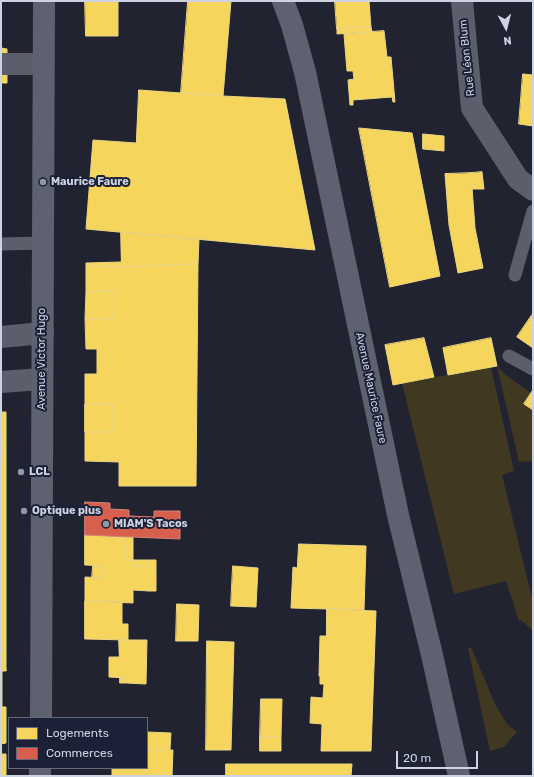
<!DOCTYPE html>
<html>
<head>
<meta charset="utf-8">
<style>
	body { margin:0 }
	#map { position:relative; width:534px; height:777px; overflow:hidden; background:#212430; font-family:Rubik,sans-serif }
	canvas { display:block }
	.frame { position:absolute; inset:0; border:2px solid #ced3e1; pointer-events:none }
	.legend { position:absolute; left:8px; top:717px; width:140px; height:52px; box-sizing:border-box; background:#1b2136; border:1px solid #63687a; margin:0; padding:5px 7px; list-style:none; font-size:12px; color:#ced3e1 }
	.legend li { display:flex; align-items:center; gap:8px; height:20px }
	.legend b { width:20px; border:1px solid #63687a }
	.north { position:absolute; left:486px; top:8px; width:40px; height:40px; -webkit-text-stroke:3px #1b2136; paint-order:stroke; rotate:173deg; font-size:11px; font-weight:700; line-height:16px; text-align:center; color:#ced3e1 }
	.north::after { content:''; display:block; margin:auto; width:14px; height:18px; background:#ced3e1; clip-path:polygon(50% 0,100% 100%,50% 72%,0 100%) }
	.scale { position:absolute; left:396px; top:751px; width:82px; height:18px; box-sizing:border-box; border:2px solid #ced3e1; border-top:0; padding-left:5px; font-size:12px; line-height:14px; white-space:nowrap; color:#ced3e1; -webkit-text-stroke:3px #1b2136; paint-order:stroke }
</style>
</head>
<body>
<div id="map">
<canvas width="534" height="777"></canvas>
<div class="frame"></div>
<ul class="legend">
<li><b style="height:11px;background:#f6d55c"></b>Logements</li>
<li><b style="height:11px;background:#d6604d"></b>Commerces</li>
</ul>
<div class="north">N</div>
<div class="scale">20 m</div>
</div>
<script>
const ctx = document.querySelector('canvas').getContext('2d');
ctx.lineJoin = 'round';
function fill(path, color) {
  ctx.fillStyle = color;
  ctx.fill(path, 'evenodd');
}
function strokePath(path, color, width, dash) {
  ctx.strokeStyle = color;
  ctx.lineWidth = width;
  ctx.lineCap = dash ? 'butt' : 'round';
  ctx.setLineDash(dash || []);
  ctx.stroke(path);
}
function write(font, color, halo, rows, align = 'center') {
  ctx.font = font + ' Rubik,sans-serif';
  ctx.lineWidth = 4;
  ctx.setLineDash([]);
  ctx.textBaseline = 'middle';
  ctx.strokeStyle = halo;
  ctx.fillStyle = color;
  for (const [text, x, y, turn = 0] of rows) {
    ctx.save();
    ctx.translate(x, y);
    ctx.rotate((+turn || 0) * Math.PI / 180);
    ctx.textAlign = isNaN(turn) ? turn : align;
    if (halo) ctx.strokeText(text, 0, 0);
    ctx.fillText(text, 0, 0);
    ctx.restore();
  }
}
const green = new Path2D(`
	M497,366l10,10 24,17 2,17v51l-14,1z
	M491,367l23,104 -12,4 31,127v29l-12,-11 -2,1 -13,-40 -52,13 -52,-211z
	M471,647l24,57 12,20 10,8 -13,15 -14,4 -22,-103z`);
const homes = new Path2D(`
	M85,1h33v35h-32z
	M188,1h43l-8,95 -42,-3z
	M335,1h34l2,26 -34,2z
	M371,27l1,5 -35,2v-5z
	M384,31l3,26h4l4,45h-2l-1,-5 -39,3v5h-3l-2,-25 6,-1 -1,-8h-6l-3,-37z
	M1,48l6,1v34h-6z
	M523,74l10,1v51l-14,-2z
	M139,90l84,6 62,3 30,151 -229,-21 7,-89 43,3z
	M359,128l53,5 28,143 -50,11z
	M423,134l21,2v15l-21,-2z
	M482,172l2,17h-12l-1,-16z
	M471,173l4,55 8,40 -25,5 -9,-48 -4,-51z
	M121,232l78,7 -1,25 -82,3 -30,-2v-2l35,-1z
	M198,264l-2,222h-77v-24l-34,-1v-29h27l1,-28h-28v-30h12v-25h-11l-1,-30h29v-28l-28,1v-27l30,2z
	M114,291v28h-29l1,-27z
	M532,315l1,1v32l-16,-11z
	M424,338l10,39 -41,8 -8,-40z
	M491,338l6,28 -49,9 -5,-27z
	M533,390v20l-9,-6z
	M85,404h28l-1,28h-27z
	M1,412h5v259l-5,-32v-166l2,-29v-7l-2,-6z
	M1,431l2,6v7l-2,29z
	M85,535l40,2v23h8v6h15l8,8v8l-7,9 -16,-1v13l-48,-2v-24l20,1v-12l-20,-1z
	M125,537h8v23h-8z
	M299,544l67,2 -2,64 -73,-2 2,-41 4,1z
	M133,560h23v14l-8,-8h-15z
	M93,566h12v12h-13z
	M233,566l25,2 -2,39 -25,-1z
	M156,582v9h-7z
	M85,601l37,1v22h6v16l-43,-1z
	M177,604l22,1 -1,36h-22z
	M327,609l49,2 -5,140h-50l1,-27 -12,-1 1,-26 12,1 1,-14h-4v-8h-1l1,-40h6z
	M1,639l5,32h-5z
	M119,640h28l-1,44 -20,-1v-5l-17,-1v-20h10z
	M207,641l27,1 -3,108h-25z
	M1,671h1v36h4v26h-5z
	M120,677l6,1v5h-6z
	M261,699h21l-1,38h-21z
	M147,732l24,1 -1,17h-23z
	M1,733h5v10l-5,1z
	M260,737h21v14h-21z
	M147,750h26l-1,26h-60v-8h35z
	M1,754h5v6h-5z
	M1,760h5v16h-5z
	M226,764h126l-1,12h-125z`);
const shops = new Path2D(`
	M85,502l25,1v6l19,1v6l25,1v-6h26v28l-95,-4z`);
const lane = new Path2D(`
	M1,244l42,-1
	M515,275l18,-64
	M509,356l24,13`);
const street = new Path2D(`
	M462,1l10,107 46,71 15,11
	M1,64h42
	M1,337l42,-4
	M1,382l41,-3`);
const secondary = new Path2D(`
	M283,1l9,24 13,47 93,443 34,140 27,121
	M41,718l3,-717
	M40,776v-8`);
const markers = [
	[43,182,4,"#9196a3"],
	[21,472,4,"#9196a3"],
	[24,511,4,"#9196a3"],
	[106,524,4,"#9196a3"]
];
const streetNames = [
	["Rue Léon Blum",467,58,-96],
	["Avenue Victor Hugo",42,359,-90],
	["Avenue Maurice Faure",371,388,78]
];
const poiNames = [
	["Maurice Faure",51,182],
	["LCL",29,472],
	["Optique plus",32,511],
	["MIAM'S Tacos",114,524]
];
fill(green, '#403820');
fill(homes, '#f6d55c');
strokePath(homes, '#ead484', 1);
fill(shops, '#d6604d');
strokePath(shops, '#d48279', 1);
strokePath(lane, '#5b5f6b', 13);
strokePath(street, '#5b5f6b', 22);
strokePath(secondary, '#5d6170', 22);
for (const [x, y, r, color] of markers) {
  const dot = new Path2D();
  dot.arc(x, y, r, 0, 2 * Math.PI);
  ctx.fillStyle = color;
  ctx.fill(dot);
  strokePath(dot, '#1b2136', 1.5);
}
write('11px', '#ced3e1', '#1b2136', streetNames);
write('bold 11px', '#ced3e1', '#1b2136', poiNames, 'left');
</script>
</body>
</html>
